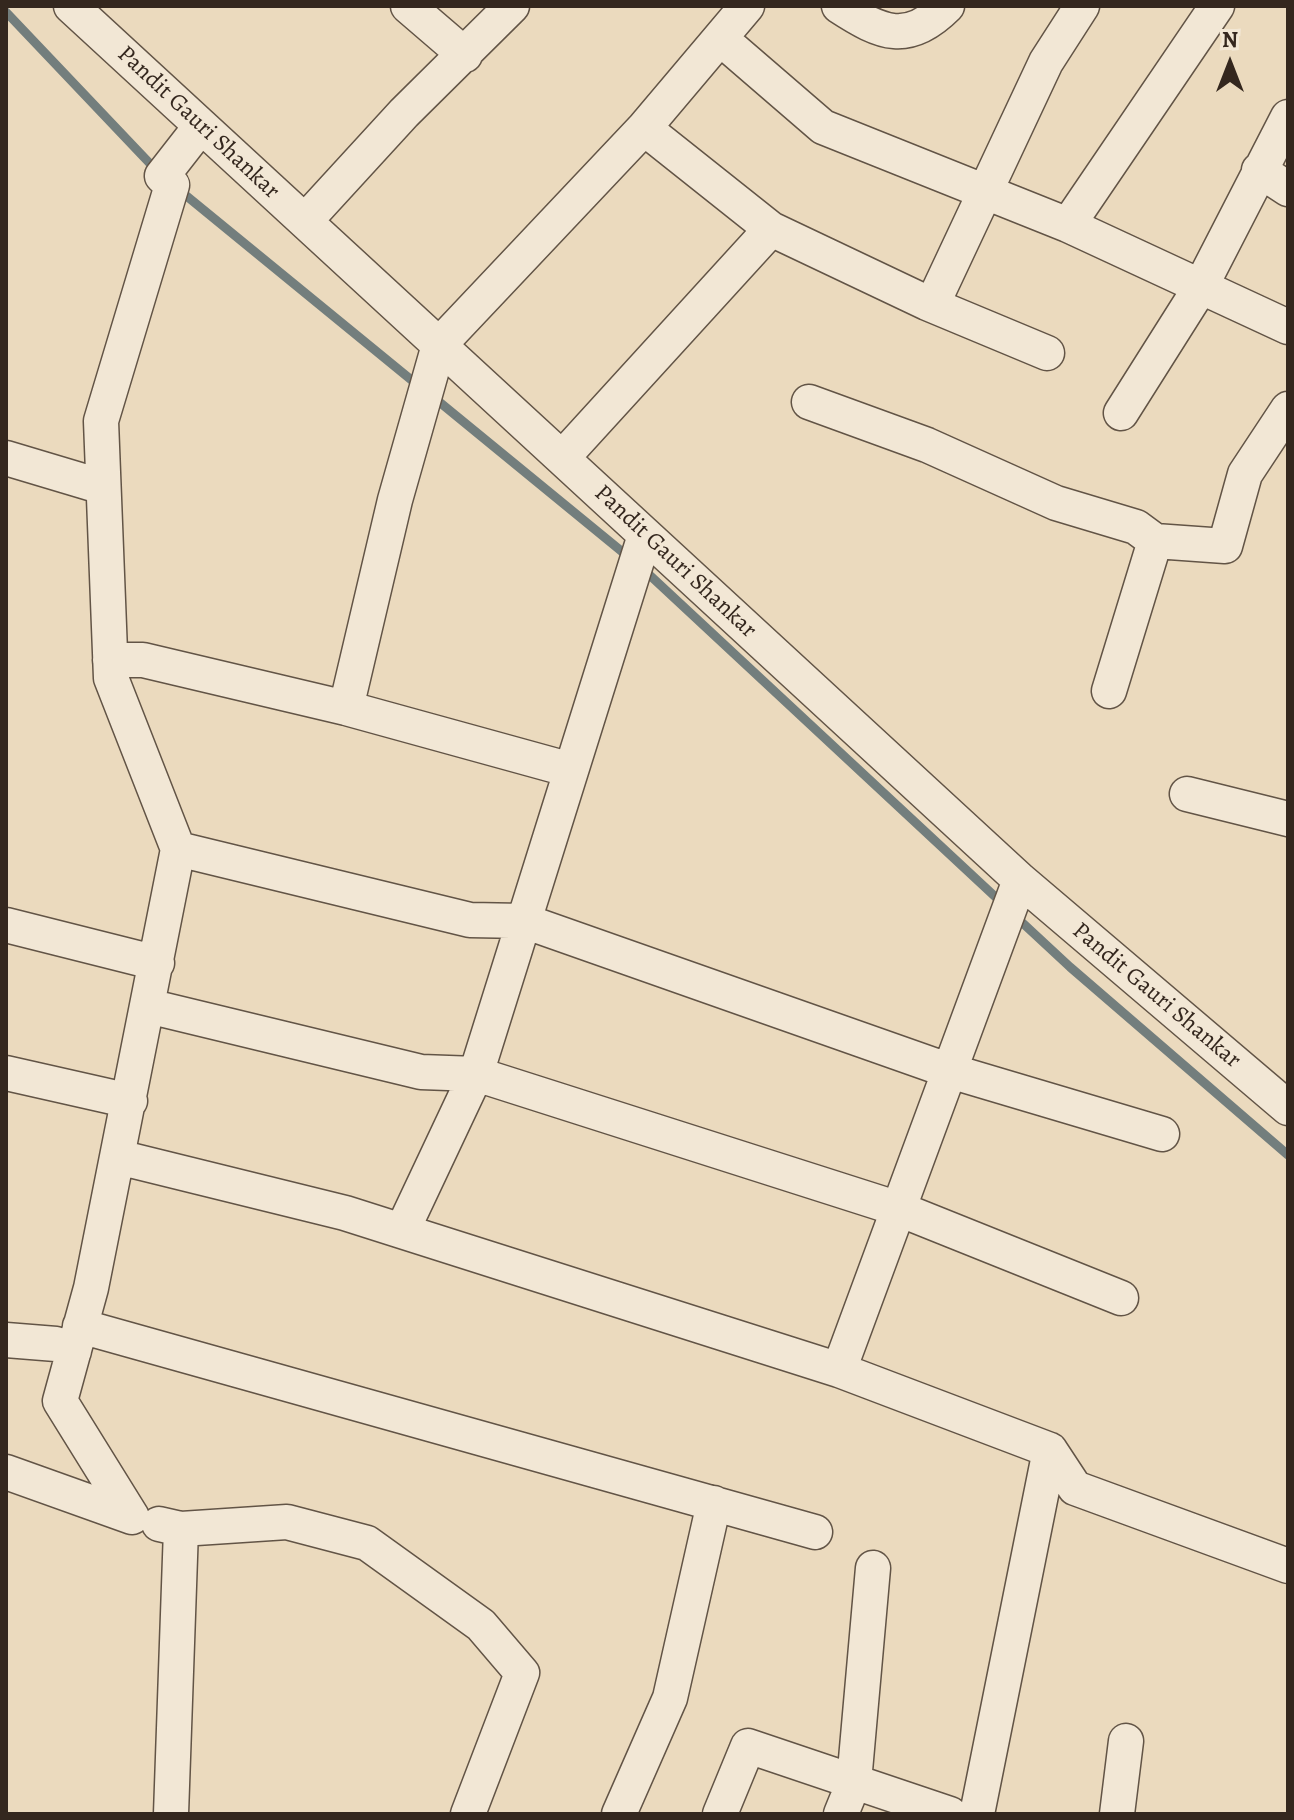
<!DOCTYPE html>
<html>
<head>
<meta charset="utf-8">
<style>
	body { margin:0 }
	#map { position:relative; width:1294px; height:1820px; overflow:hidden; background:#ebdabe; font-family:Alegreya,serif }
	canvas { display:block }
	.frame { position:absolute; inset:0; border:8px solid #34271e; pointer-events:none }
	.north { position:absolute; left:1190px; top:24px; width:80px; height:80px; -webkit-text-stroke:6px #f2e7d5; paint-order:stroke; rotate:0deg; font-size:22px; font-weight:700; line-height:32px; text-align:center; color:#34271e }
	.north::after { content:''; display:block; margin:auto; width:28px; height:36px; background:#34271e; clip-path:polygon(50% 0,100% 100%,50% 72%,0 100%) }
</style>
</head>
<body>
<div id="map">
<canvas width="1294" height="1820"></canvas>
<div class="frame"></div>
<div class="north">N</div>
</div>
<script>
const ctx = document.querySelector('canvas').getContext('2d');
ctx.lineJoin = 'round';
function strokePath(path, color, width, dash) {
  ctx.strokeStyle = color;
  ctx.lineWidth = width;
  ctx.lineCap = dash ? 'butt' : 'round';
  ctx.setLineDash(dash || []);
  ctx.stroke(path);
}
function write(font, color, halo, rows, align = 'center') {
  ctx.font = font + ' Alegreya,serif';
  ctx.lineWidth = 6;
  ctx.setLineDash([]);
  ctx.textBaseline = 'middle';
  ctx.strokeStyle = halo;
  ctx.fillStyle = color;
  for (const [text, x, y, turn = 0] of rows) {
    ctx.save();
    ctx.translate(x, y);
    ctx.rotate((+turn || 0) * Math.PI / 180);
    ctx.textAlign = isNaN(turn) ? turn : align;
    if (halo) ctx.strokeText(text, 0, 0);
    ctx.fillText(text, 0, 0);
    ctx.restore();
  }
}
const stream = new Path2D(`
	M6,12l151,159
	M178,189l242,198
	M432,396l199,163
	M642,568l361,336
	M1014,915l56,52 218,188`);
const minor = new Path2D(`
	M71,6l949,874 268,228
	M408,6l57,49
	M839,6c43,28 69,39 108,0
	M721,39l102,88 245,98 220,102
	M644,128l127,101 156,74 120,50
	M1259,170l29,19
	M305,221l99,-108 108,-107
	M1068,225l149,-219
	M932,305l114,-243 36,-56
	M809,402l118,43 129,58 80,24 19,14 70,5 20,-72 43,-65
	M1121,413l79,-125 88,-171
	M6,458l97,29
	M562,458l209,-229
	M645,535l-169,539 423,135 222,89
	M110,660h33l203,48 225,62
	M1109,691l46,-150
	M346,708l49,-208 44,-155 205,-217 103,-122
	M1187,794l101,25
	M178,849l292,71 54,1 426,150 212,63
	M6,925l151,38
	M148,1006l273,66 55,2 -74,157
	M6,1073l124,28
	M118,1157l227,56 494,157 181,-490
	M80,1326l735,206
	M6,1340l50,4 18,7
	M839,1370l211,80 25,38 213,78
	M6,1472l126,45 -72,-116 31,-113 87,-439 -67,-171 -10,-257 71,-236 -10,-9 39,-50
	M159,1524l22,5 -10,285
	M181,1529l106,-7 80,21 114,82 41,48 -54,141
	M619,1814l51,-116 44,-195
	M720,1814l28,-68 202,68
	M841,1814l13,-32 19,-214
	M977,1814l73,-364
	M1117,1814l9,-73`);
const streetNames = [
	["Pandit Gauri Shankar",198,123,43],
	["Pandit Gauri Shankar",675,562,43],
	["Pandit Gauri Shankar",1156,996,40]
];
strokePath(stream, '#737e7d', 9);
strokePath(minor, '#625446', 37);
strokePath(minor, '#f2e7d5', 34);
write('24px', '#34271e', '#f2e7d5', streetNames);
</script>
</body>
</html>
